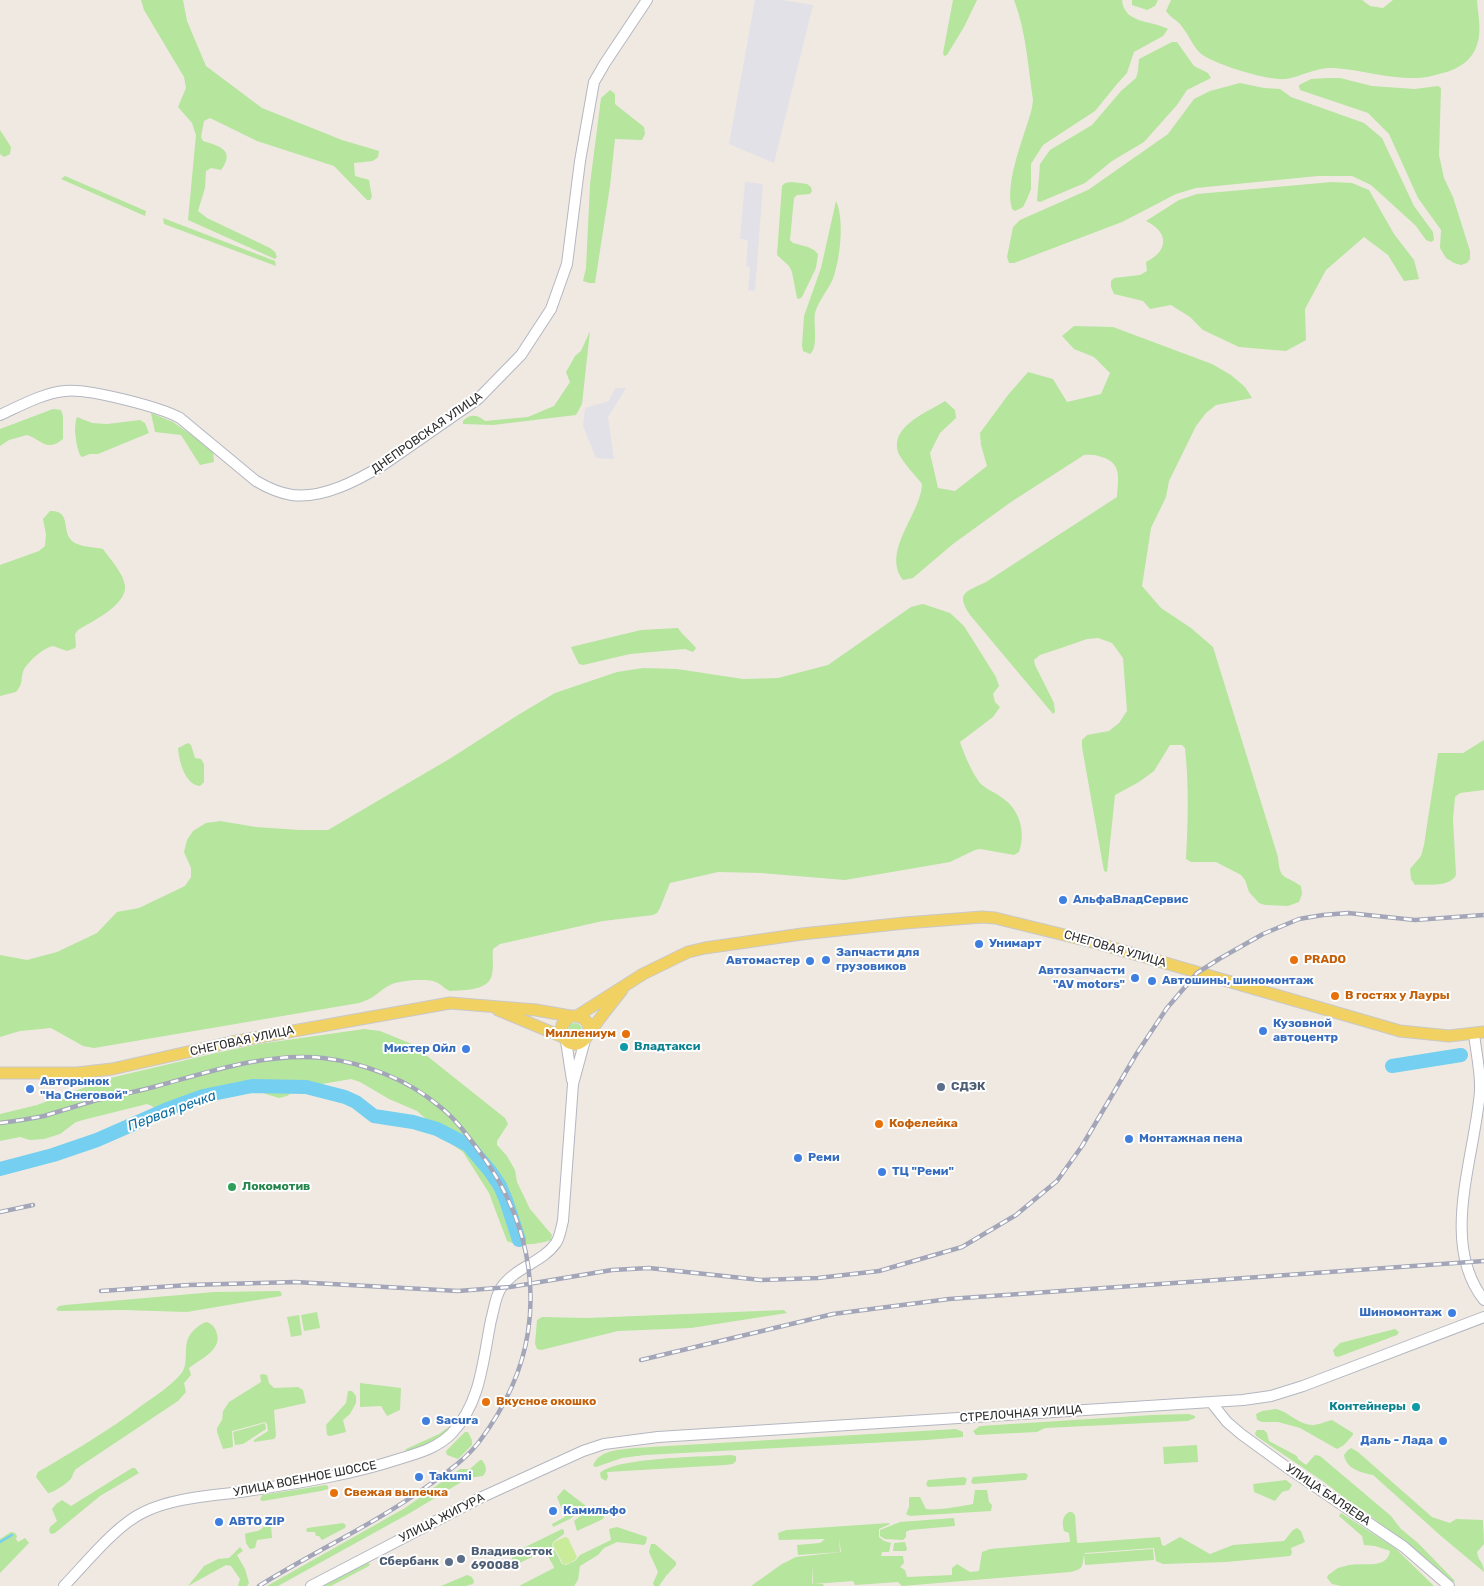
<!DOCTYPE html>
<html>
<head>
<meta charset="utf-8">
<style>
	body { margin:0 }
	canvas { display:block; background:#efe9e1 }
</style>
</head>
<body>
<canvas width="1484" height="1586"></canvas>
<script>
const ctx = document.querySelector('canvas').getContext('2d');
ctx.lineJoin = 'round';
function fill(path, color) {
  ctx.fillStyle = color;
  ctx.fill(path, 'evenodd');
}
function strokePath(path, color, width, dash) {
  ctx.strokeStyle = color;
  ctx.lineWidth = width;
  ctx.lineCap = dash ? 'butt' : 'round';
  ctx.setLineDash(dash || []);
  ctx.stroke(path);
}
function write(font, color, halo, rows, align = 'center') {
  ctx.font = font + ' Rubik,sans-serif';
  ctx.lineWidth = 4;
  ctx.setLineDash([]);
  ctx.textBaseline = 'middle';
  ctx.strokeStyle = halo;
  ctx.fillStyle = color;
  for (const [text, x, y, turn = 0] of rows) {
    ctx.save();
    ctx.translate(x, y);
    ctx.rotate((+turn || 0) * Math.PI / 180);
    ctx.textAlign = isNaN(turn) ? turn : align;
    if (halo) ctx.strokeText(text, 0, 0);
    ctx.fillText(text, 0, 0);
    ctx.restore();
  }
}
const industrial = new Path2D(`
	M755,0h27l31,5 -39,158 -45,-19z
	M745,182l18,2 -8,107 -7,-1 2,-23 -4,-1 2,-26 -8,-1z
	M615,388h11l-18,29 6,42 -18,-1 -13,-32 2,-18 24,-7z`);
const green = new Path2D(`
	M141,0h42l4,21 19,45 56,42 80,32 37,11 -1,6 -5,4 -19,2 1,13 14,4 3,17 -2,3h-3l-33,-34 -77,-25 -47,-23 -6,3 -3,16 2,4c16,5 33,9 18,29l-10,-2 -5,3 -1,17 -7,23 9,7 63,30 5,4 2,5 -2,2 -87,-39 8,-85 -4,-12 -14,-16 8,-19 -2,-11 -40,-67z
	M953,0h24l-13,27 -17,28 -3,1 -1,-3z
	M1014,0h108c2,24 29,20 46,29l-5,7 -29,16 -7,21 -10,11 -22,27 -52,34 -12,19v25l-4,10 -4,8 -8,4 -3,-2c-8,-27 13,-74 20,-101l1,-8c-5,-34 -7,-69 -19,-100z
	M1132,0h26l-3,6 -8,4 -15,-5z
	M1171,0h191l8,6 13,2 10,-8h84c1,15 5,31 0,45 -5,15 -16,22 -30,27 -9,2 -20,6 -30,6 -28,1 -55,-8 -83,-10 -17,-1 -32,8 -48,11 -17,2 -75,-15 -87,-27 -7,-8 -12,-20 -19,-28 -5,-5 -10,-7 -14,-13z
	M1172,42h5l17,24 14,7 3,5 -24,12 -10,15 -33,37 -32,19 -27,22 -45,19 -3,-1 3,-37 10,-14 42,-25 29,-34 15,-13 2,-7 1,-12z
	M1328,78h12l32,8 43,3 23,-3 3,2 -2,67 5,23 9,19 17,54v8l-3,4 -6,2 -7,-2 -8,-5 -6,-10 1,-18 -23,-32 -29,-64 -21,-21 -68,-23 -1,-3v-2l12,-6z
	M1240,83l24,5 16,1 11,8 73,26 18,15 32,68 19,26 1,8 -3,2 -5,-2 -10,-14 -45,-41 -19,-9h-34l-122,12 -20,6 -54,28 -108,41h-5l-2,-6 6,-30 7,-7 68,-30 80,-56 26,-35 16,-8z
	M610,90l5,4v10l29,23 1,7 -3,6 -27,-1 -5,47 -15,97h-6l-6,-2 3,-13 4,-84 11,-86z
	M0,130l11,17 -1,7 -6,3 -4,-3z
	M65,176l81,35 -1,5 -84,-37z
	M792,182l15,2 4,3 1,4 -2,3 -13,1 -3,3 -4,42 3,3 15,4 6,3 4,4 -2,14 -14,29 -3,2 -2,-1 -5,-26 -3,-6 -12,-11 5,-69 3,-3z
	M1332,182l20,1 17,7 25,44 20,26 5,19 -15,2 -16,-26 -24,-18 -38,33 -21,39 1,31 -20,11 -47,-4 -36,-17 -13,-13 -19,-12 -21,4 -7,-8 -29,-7 -3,-7v-6l3,-3 26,-3 7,-4 -1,-9c23,-11 23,-30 0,-41l33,-21 18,-6z
	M836,201c9,19 4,61 -4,80 -5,10 -14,21 -17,32 -2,10 4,34 -5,41l-7,-3 -1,-5 2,-30 17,-48z
	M163,218l112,43 1,5 -112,-42z
	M1074,326l39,1 99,37 19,11 14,12 7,11 -36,7 -10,8 -10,13 -27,55 -3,16 -15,31 -9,58 19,22 30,20 22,19 65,210c2,24 6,17 23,29l1,8 -3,8 -11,4 -23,-1 -6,-2 -10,-11 -4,-12 -4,-5 -25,-13h-25l-5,-3c2,-37 3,-74 -1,-111l-3,-3h-12l-16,26 -15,11 -24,13 -8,77 -3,-1 -22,-124v-7l5,-5 22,-4 10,-8 8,-12 -4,-53 -11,-15 -14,-5 -11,1 -26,9 -21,7 -6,5 1,5 19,38 1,9 -2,2 -83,-99c-15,-23 -4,-23 16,-33l131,-85c1,-17 5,-32 -12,-39 -8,-3 -13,-4 -21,-3l-73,47 -58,42 -40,34 -10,2c-22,-29 18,-66 19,-96 -7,-9 -16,-18 -22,-28 -14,-28 26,-43 45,-55l10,9 1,8 -16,15 -10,20 8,35 17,3 32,-25 -6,-21 -1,-12 28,-38 20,-23 25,7 14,23 34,-8 9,-21 -16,-16 -20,-8 -12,-13z
	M590,331l-8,73 -6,11 -83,10 -30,-1v-3c7,-8 15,-6 22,0l43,-4 26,-11 16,-24 -4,-10 9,-16 6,-5z
	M53,409l8,1 2,6v23c-17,14 -22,0 -36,-4l-18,5 -9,6v-17z
	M151,413l22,9 40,28 1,12 -14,3 -19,-30 -26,-3z
	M77,417l15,6 15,1 33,-4 5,3 4,10 -51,21h-8l-8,3 -2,-2c-4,-10 -7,-28 -3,-38z
	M50,511c22,-1 11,20 22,30 7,6 22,6 31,8 7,10 21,25 22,37 2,19 -34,36 -47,44l-3,4 1,12 -1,2 -8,3 -14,-5c-10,2 -23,14 -29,23 -4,9 0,14 -8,23l-16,4v-131l39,-14 6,-5 1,-11 -3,-16z
	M923,604l27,9 14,13 32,51 3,9 -6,8 2,8 5,5 -7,10 -33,25c4,12 13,33 21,42 6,6 14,8 20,13 19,12 25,35 18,55l-5,3 -34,-6 -5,1 -25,12 -105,18 -84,-7 -43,-1 -48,11 -10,25 -3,5 -4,2 -50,6 -103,23 -7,5c-1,8 1,17 -1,25 -2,17 -29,16 -42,17 -6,-2 -9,-8 -17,-10 -10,-2 -33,-1 -43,4 -13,7 -14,13 -31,18l-265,45 -11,-2 -32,-18 -31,3 -20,6v-82l27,5 30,-8 40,-19 20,-21 22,-4 46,-22 6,-9v-9l-7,-16 3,-12 6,-9 13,-8 14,-2 36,6 44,3h28l123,-72 67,-43 37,-22 62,-21 26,-4 34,1 66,10 35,-1 50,-13 83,-58z
	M678,628c5,8 12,12 18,20l-3,4 -8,-3 -55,5 -47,11 -4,-1 -7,-14 -1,-3 70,-17z
	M1484,740v50l-24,3 -5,4 -2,22 3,56c-6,13 -30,9 -41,10l-4,-6 -1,-10 11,-13 3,-11 14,-92h25z
	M188,743l3,2 4,13 6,1 3,5v18l-4,4c-15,-1 -21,-25 -22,-38z
	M568 1030a7 7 0 1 1 14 0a7 7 0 1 1-14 0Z
	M364,1029l16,2 32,13 93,74 3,6 -11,17v4l10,11 8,14 2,12 13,27 22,26 -1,5c-12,4 -33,7 -44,1l-18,-48 -26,-41 -13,-9 -11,-5 -13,-19 -9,-8 -28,-12 -29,-17 -9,-3 -52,9 -12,8 -8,2 -20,-6 -58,8 -38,14h-4l-7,-8 -5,-2 -64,16 -7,2 -16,12 -16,5 -14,1 -10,-3 -20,4v-27l37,-9 73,-27 106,-25 43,-9z
	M280,1291l2,3 -1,2 -94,16 -65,-2 -61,1h-3l-2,-2 3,-3 6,-1 149,-13z
	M784,1310l3,3 -96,15 -73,3 -77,19 -4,-1 -2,-5 2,-24 5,-3 45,1z
	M317,1312l3,16 -16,3 -3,-16z
	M299,1315l3,20 -11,2 -4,-20z
	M207,1322c6,3 8,5 10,12 5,16 -18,26 -28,34l2,7 -7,8 2,9 -8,9 -102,68c-2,2 -3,5 -4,8 -2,5 -19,16 -24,16l-12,-16 2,-5c36,-21 70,-41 103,-66 13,-9 28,-19 39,-31 12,-13 -1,-31 14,-45 4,-4 8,-7 13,-8z
	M1395,1329l4,3 -2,3 -59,22 -3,-1 -2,-6 7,-7z
	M262,1374l5,1 2,8 5,5 24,-1 5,3 3,13 -32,7 2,26 -2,3 -20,3v-2l14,-9 -1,-7 -2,-2 -33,9 1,16 -10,2 -6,-17v-4l5,-8 1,-9 6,-9 32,-20 -1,-7z
	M360,1383l41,5 -1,22 -13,6 -6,-10 -21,1z
	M348,1391h4l4,5v7l-6,11 -7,6 3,12 -16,4 -3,-1 -1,-10 20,-22z
	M1276,1409c13,3 23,16 37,16 6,0 13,-4 19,-5l21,13v2l-9,10 -7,4 -37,-21 -22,-6h-16l-5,-2 -1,-6 6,-3z
	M1189,1414l6,2v2l-7,3 -143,7 -8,4 -61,3 -3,-4 7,-5 172,-11z
	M265,1423l1,6 -23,15 -8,1 -2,-13z
	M453,1424c-7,12 -34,26 -48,28l1,-3 33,-15z
	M956,1429l7,3v5l-36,3 -282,15 -23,3 -26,9 -3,-1c5,-16 26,-16 41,-18z
	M1257,1430h7l3,3 2,8 28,15 1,3 8,6 9,-10 5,1 71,60 10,13 17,14 37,38 -4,2 -84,-70 -12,-7 -31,-24 -68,-46 -1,-3z
	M465,1432h3l4,8v5l-14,14 -11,-4 -1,-4z
	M1197,1445l1,17 -34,2 -1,-17z
	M1351,1448l7,4 74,65 18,6 6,-4 27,1 1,24 -7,8c1,9 7,10 7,20l-43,-36 -68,-61c-11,-2 -27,-6 -29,-20l3,-4z
	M731,1455l5,1v5l-3,3 -8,1 -118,7 1,5 -2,4 -5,-3 -1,-5c17,-16 105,-16 131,-18z
	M480,1460h2c4,6 6,10 1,16l-15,2 -58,35 -132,73h-11l138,-78 55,-39h10z
	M132,1468h3l4,5 -39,23 -45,37 -4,1 -2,-3 1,-4 7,-6 -5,-12 4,-5 6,-4 9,6z
	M1025,1473l3,2 -2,5 -53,4 -2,-2 2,-5z
	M964,1477l3,2 -2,6 -37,2 -2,-3 2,-4z
	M1286,1480l6,5 -3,5 -7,2 -7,9 -21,-9 -1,-8z
	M326,1485l2,1v3l-7,2 -58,10 -3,-1 2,-5z
	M564,1489l22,17 -16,13 -17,8 -1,-3 13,-7 -8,-20z
	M975,1490h12l2,12 3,3 -1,6 -81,5 -4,-2 3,-7v-9l1,-1h10l6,12c10,2 36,-3 47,-5z
	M594,1505l10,10 -1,4 -26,12 -3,-10z
	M1069,1512h3l3,3 2,27 1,1 82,-6 2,8 2,1 16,-9 30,17 23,-9 51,-4 9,-11 4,-2 4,3 4,11 -14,6 1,5 -2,3 -64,6 -63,2 -7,-3 -2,-13 -69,5v1l68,-5 1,11 -69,5 -1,-11c-2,13 0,15 -14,18l-168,14 -4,-4 -43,3 -2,-4 -40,3 -1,-19v18l1,1h10l1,2h-73l31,-22 14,-7 45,-5 -2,-14 1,14 -42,3 -1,-10 23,-2 5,-4 -46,1 -1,-7 8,-3 103,-7 1,1 -11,5v8l5,4 7,2 -2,9h-7l-1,4h22l1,7 -4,4 5,3 2,7 45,-2v-7l5,-4 13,8 9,-1 3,-19 8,-3 80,-7 -1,-9 -5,-2c-2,-8 -2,-15 5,-19z
	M1341,1513l54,35 39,38h-93l-9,-2 -5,-6 1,-3c4,-2 6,-5 10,-7 3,-1 8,-2 11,-3 14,-3 38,5 41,-14l-15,-5 -11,-1 -2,-9 -23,-20z
	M954,1518l1,8 -45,4 -4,2v5l-3,3 -18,-1 -5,-3v-6l20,-8z
	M266,1520l5,3 1,15 -15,2 -2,8 -5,1 -4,-6 -1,-9c10,-4 18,0 21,-14z
	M343,1523l3,2 -1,3 -23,12 -3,-4h-3l-1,-4h-7l-2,-1 1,-3z
	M617,1527l30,10 -1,6 -2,2 -27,-3 -13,6 -6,7 -18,11 -2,14 -4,6h-55l35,-18v-1l-9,-16 -32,15c-2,-4 -1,-11 2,-14l47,-23 2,1v4l-11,8 -1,3 10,19 4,1 9,-4 5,-6 31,-15 -2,-11z
	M11,1532l4,1 2,3 -1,3 2,3 7,-4 4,5 -29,30v-34z
	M905,1542l2,7 -1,2h-13l1,-8z
	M651,1544h4l21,18v3l-10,11 -7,10h-5l-1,-3 5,-11 -9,-20z
	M240,1547l3,4 -6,4 8,14 4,14 -2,3h-9l2,-7 -9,-13 -5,-1 -38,21 16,-20 14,-7 11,-1z
	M368,1563l2,1 -1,2 -38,20h-8z
	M467,1575l5,2 2,4 -1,3 -8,2h-24z`);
const pitch = new Path2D(`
	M565,1537l3,1 9,19c-2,4 -9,8 -14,7l-10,-19 1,-3z`);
const stream = new Path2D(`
	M0,1542l12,-7`);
const river = new Path2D(`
	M1392,1066l69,-11
	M0,1169l53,-14 44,-15 73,-32 33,-12 49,-10 54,1 39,10 11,5 18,14 39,6 24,7 31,16 22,26 10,15 6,14 13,40`);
const secondary = new Path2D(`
	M0,415c20,-9 43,-22 65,-24 22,-3 95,16 115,27l76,63c12,7 23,12 36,14 31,4 66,-15 91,-30l95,-66 43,-44 30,-46 16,-45 13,-103 14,-79 11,-19 42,-63
	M1474,1034c2,18 7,39 6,57 -5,66 -41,152 4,209
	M566,1041l6,39
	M1211,1402l16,20 14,12 44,32 119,81 45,39
	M64,1586c22,-23 52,-61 80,-74 31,-15 69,-16 103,-21 51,-8 103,-16 152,-32 19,-6 39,-11 53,-26 29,-30 31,-74 39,-113 3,-10 4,-23 10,-32 14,-21 41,-25 55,-45 4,-6 5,-15 7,-22l10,-137 12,-44
	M311,1586l169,-88 103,-47 21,-7 54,-7 585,-37 28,-4 32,-10 181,-69`);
const primary = new Path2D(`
	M498,1010l65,27
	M570,1016l-8,9c-3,13 9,25 21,16 4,-3 7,-8 10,-13 9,-13 19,-25 29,-38
	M577,1016l66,-42 45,-22 17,-4 97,-14 103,-11 77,-6 13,1 98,24 307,89 49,5 35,-4
	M0,1073h77l35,-4 120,-27 218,-39 86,7 34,6h7l6,2 4,4 2,6 -1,7`);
const rail = new Path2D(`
	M0,1123c15,-2 29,-4 44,-7 17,-5 35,-11 53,-16 21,-5 43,-9 64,-15 50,-14 109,-33 162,-27 41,5 84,21 116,48 16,12 28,29 40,45 39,52 59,116 49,181 -6,40 -25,78 -49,110 -14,18 -32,30 -50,43 -54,39 -114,66 -170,101
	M0,1212l33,-7
	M101,1291l88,-6 106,-3 163,9 52,-4 102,-17 37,-2 112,12 57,-2 61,-7 83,-24 54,-32 41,-34 25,-35 55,-93 30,-45 30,-35 22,-14 44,-25 36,-15 24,-4 25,-2 67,7 69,-5
	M641,1360l192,-46 116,-15 535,-38`);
const markers = [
	[1063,900,5,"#3f7fe0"],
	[979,944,5,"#3f7fe0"],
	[826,960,5,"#3f7fe0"],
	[1294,960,5,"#e8710a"],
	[810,961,5,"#3f7fe0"],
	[1135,978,5,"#3f7fe0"],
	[1152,981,5,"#3f7fe0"],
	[1335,996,5,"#e8710a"],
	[1263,1031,5,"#3f7fe0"],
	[626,1034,5,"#e8710a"],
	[624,1047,5,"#0f9aa8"],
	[466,1049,5,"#3f7fe0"],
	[941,1087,5,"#5c6f8a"],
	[30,1089,5,"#3f7fe0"],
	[879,1124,5,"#e8710a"],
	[1129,1139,5,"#3f7fe0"],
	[798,1158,5,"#3f7fe0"],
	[882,1172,5,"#3f7fe0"],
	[232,1187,5,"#2e9e5b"],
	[1452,1313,5,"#3f7fe0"],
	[486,1402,5,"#e8710a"],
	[1416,1407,5,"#0f9aa8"],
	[426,1421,5,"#3f7fe0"],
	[1443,1441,5,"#3f7fe0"],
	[419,1477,5,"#3f7fe0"],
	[334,1493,5,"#e8710a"],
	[553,1511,5,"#3f7fe0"],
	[219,1522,5,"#3f7fe0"],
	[461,1559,5,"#5c6f8a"],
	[449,1562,5,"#5c6f8a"]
];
const streetNames = [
	["ДНЕПРОВСКАЯ УЛИЦА",427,433,-35],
	["СНЕГОВАЯ УЛИЦА",1115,949,16],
	["СНЕГОВАЯ УЛИЦА",242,1041,-12],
	["СТРЕЛОЧНАЯ УЛИЦА",1021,1414,-4],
	["УЛИЦА ВОЕННОЕ ШОССЕ",305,1479,-11],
	["УЛИЦА БАЛЯЕВА",1328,1495,34],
	["УЛИЦА ЖИГУРА",442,1518,-27]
];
const shopNames = [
	["АльфаВладСервис",1073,900],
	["Унимарт",989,944],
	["Запчасти для",836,953],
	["грузовиков",836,967],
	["Автомастер",800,961,"right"],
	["Автозапчасти",1125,971,"right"],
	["\"AV motors\"",1125,985,"right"],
	["Автошины, шиномонтаж",1162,981],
	["Кузовной",1273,1024],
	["автоцентр",1273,1038],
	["Мистер Ойл",456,1049,"right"],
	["Авторынок",40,1082],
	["\"На Снеговой\"",40,1096],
	["Монтажная пена",1139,1139],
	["Реми",808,1158],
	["ТЦ \"Реми\"",892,1172],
	["Шиномонтаж",1442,1313,"right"],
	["Sacura",436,1421],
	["Даль - Лада",1433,1441,"right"],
	["Takumi",429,1477],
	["Камильфо",563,1511],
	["АВТО ZIP",229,1522]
];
const foodNames = [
	["PRADO",1304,960],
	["В гостях у Лауры",1345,996],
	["Миллениум",616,1034,"right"],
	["Кофелейка",889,1124],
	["Вкусное окошко",496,1402],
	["Свежая выпечка",344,1493]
];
const cultureNames = [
	["Владтакси",634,1047],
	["Контейнеры",1406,1407,"right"]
];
const serviceNames = [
	["СДЭК",951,1087],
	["Владивосток",471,1552],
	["690088",471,1566],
	["Сбербанк",439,1562,"right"]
];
const leisureNames = [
	["Локомотив",242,1187]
];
const waterNames = [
	["Первая речка",172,1111,-20]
];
fill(industrial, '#e3e1e8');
fill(green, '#b6e59e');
fill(pitch, '#c9ec9a');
strokePath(stream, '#75cff0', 2.5);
strokePath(river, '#75cff0', 14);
strokePath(secondary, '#b4b7c1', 12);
strokePath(primary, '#c9c9c9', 13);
strokePath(secondary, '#fff', 10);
strokePath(primary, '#f2d163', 11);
strokePath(rail, '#a3a6b8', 4.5);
strokePath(rail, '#fff', 2.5, [8]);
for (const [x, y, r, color] of markers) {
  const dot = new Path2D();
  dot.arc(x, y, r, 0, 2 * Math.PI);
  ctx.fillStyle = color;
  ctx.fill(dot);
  strokePath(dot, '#fff', 2);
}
write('12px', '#2e2e2e', '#fff', streetNames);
write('bold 12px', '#366cbe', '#fff', shopNames, 'left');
write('bold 12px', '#c56008', '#fff', foodNames, 'left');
write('bold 12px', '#0d838f', '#fff', cultureNames, 'left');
write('bold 12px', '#4e5e75', '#fff', serviceNames, 'left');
write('bold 12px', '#27864d', '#fff', leisureNames, 'left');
write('italic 14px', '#0d6fa3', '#fff', waterNames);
</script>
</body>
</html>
